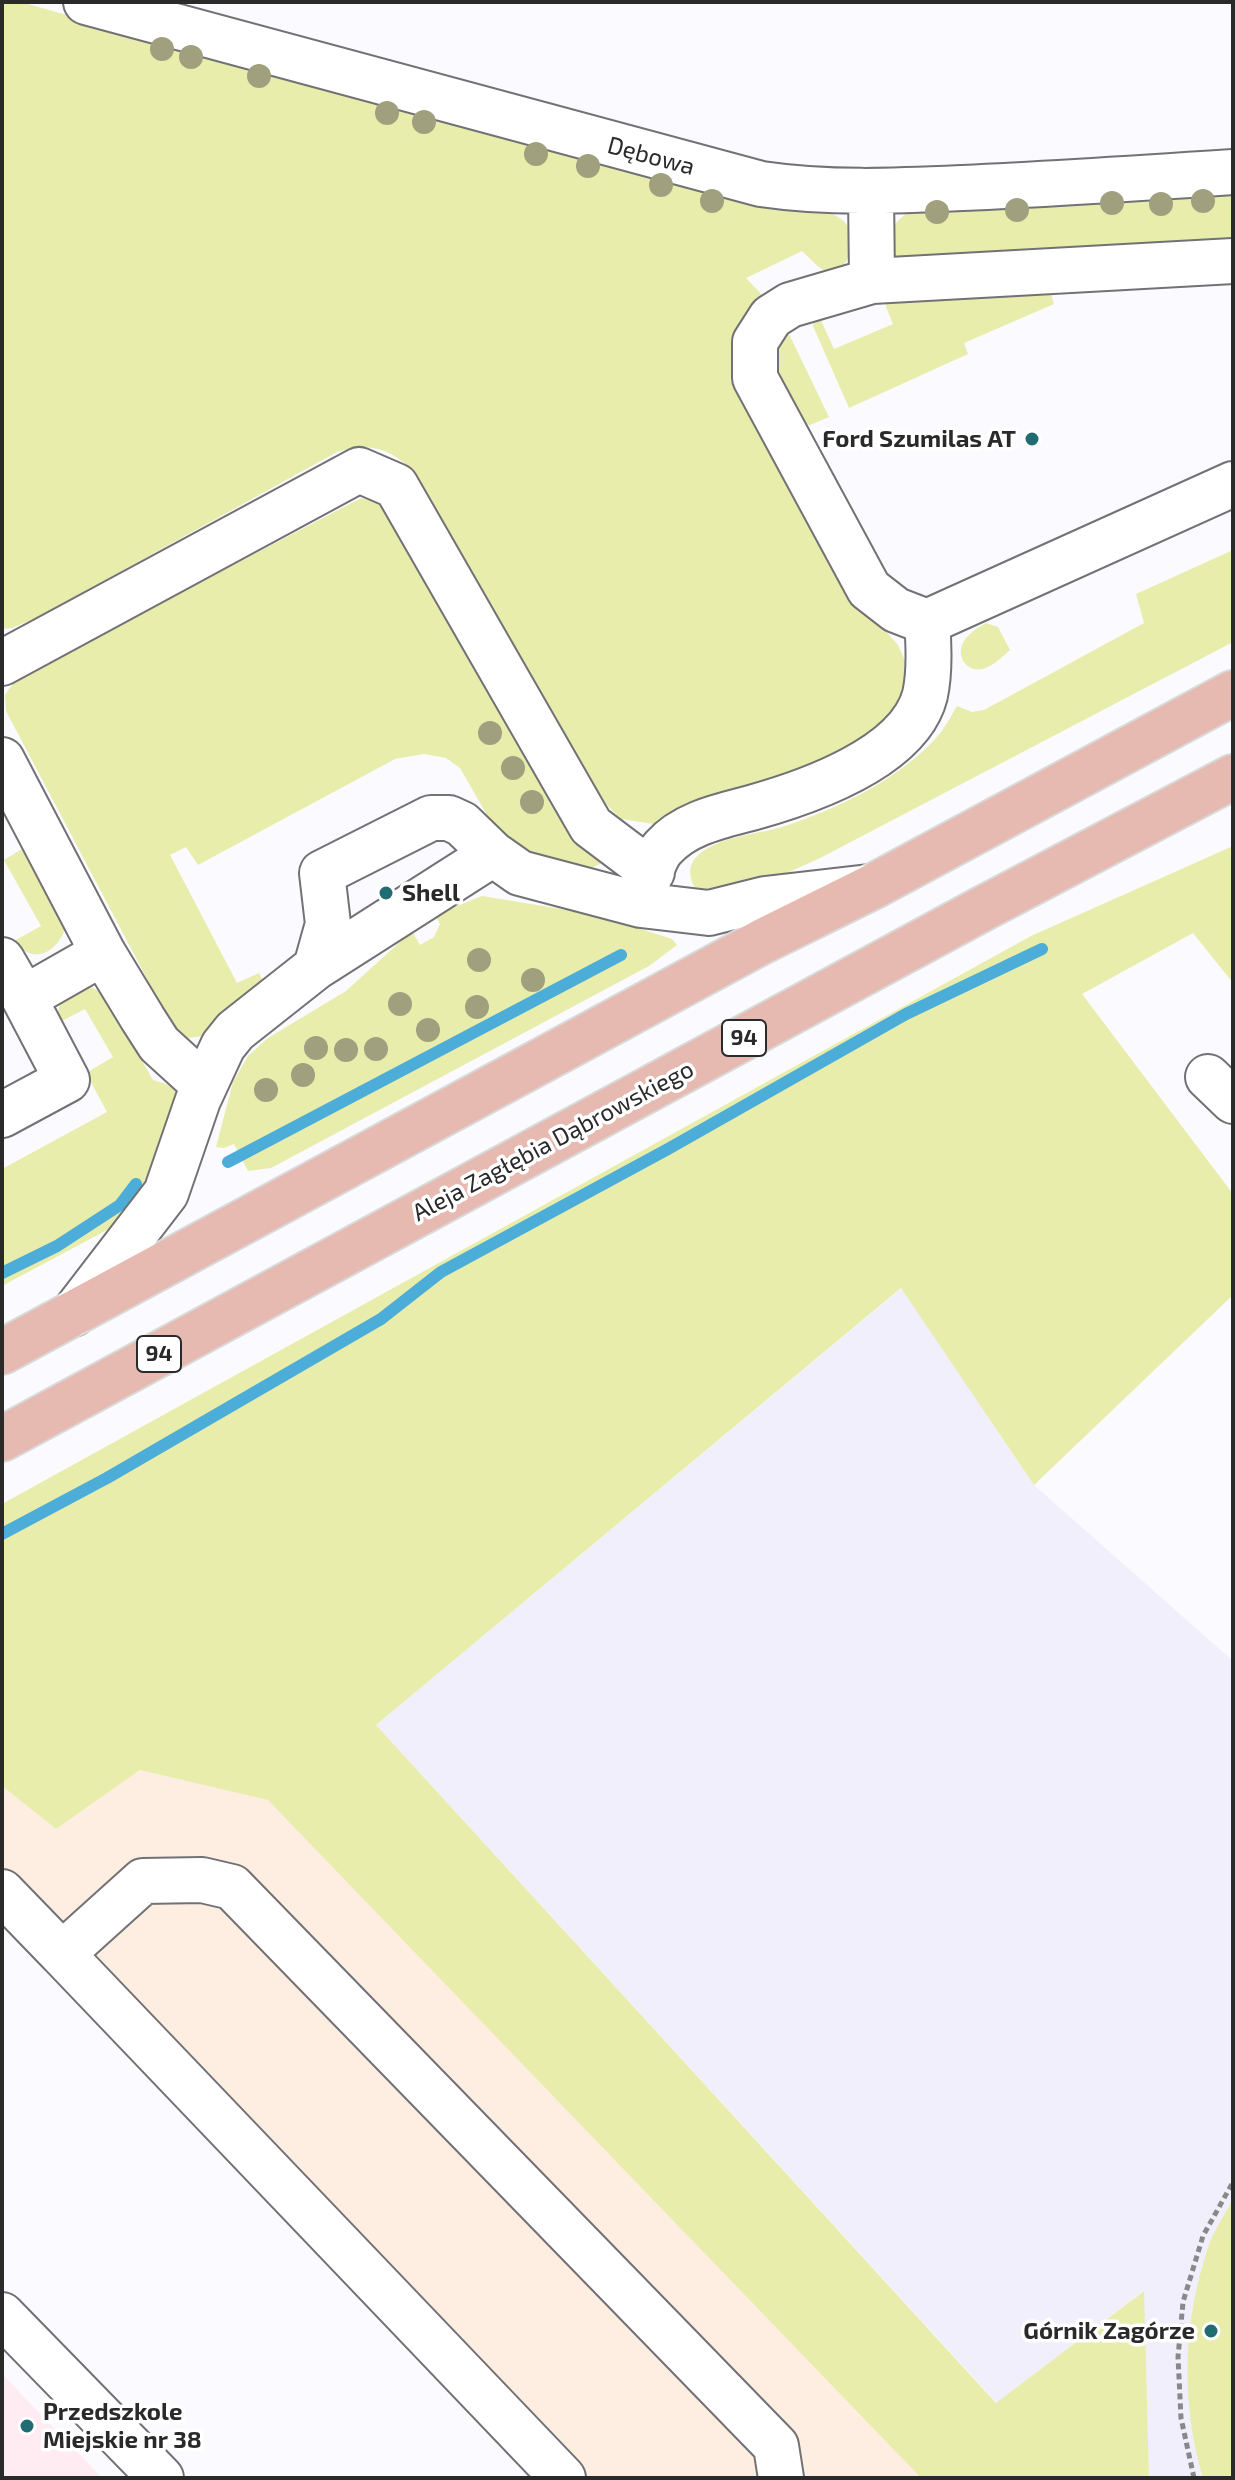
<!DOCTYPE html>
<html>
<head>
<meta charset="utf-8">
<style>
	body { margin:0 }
	#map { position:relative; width:1235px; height:2480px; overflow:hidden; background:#fbfaff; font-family:"Exo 2",sans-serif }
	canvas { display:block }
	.frame { position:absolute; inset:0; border:4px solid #2a2a2b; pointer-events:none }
</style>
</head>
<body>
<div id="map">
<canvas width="1235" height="2480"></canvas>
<div class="frame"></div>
</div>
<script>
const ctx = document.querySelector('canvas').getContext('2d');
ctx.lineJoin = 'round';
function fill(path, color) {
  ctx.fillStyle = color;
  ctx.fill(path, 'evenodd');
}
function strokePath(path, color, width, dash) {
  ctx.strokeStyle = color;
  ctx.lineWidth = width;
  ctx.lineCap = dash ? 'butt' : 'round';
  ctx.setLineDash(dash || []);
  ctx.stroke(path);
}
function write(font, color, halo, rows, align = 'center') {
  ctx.font = font + ' "Exo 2",sans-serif';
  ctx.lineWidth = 7;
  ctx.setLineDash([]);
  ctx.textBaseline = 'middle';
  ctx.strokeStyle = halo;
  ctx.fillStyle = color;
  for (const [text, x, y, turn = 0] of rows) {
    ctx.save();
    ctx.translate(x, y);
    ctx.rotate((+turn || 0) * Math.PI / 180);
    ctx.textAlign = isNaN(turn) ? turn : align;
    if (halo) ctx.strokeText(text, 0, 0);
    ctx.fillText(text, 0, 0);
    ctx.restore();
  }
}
const built = new Path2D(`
	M902,1288l132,197 199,176v817h-84l-6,-187 -146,112 -621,-678z`);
const industrial = new Path2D(`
	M140,1770l128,29 653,679h-376l-543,-558v-134l54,43z`);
const education = new Path2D(`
	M2,2374l100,104h-100z`);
const green = new Path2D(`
	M2,2h19c211,60 422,121 634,177 37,10 75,18 112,25 23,4 52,1 71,13 23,14 13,41 0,57 -16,0 -25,-13 -36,-23l-56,27 20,21 -16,17 103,278 45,51 17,38 -24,36 -42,30 -74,31 -96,30 -25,14 -33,-5 -14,-14 -11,-16 -179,-314c-24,-26 -46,-34 -80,-23l-297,164 -28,12 -10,1z
	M1233,192v58l-328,15c-26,-23 -18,-38 7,-56z
	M1049,287l5,17 -90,39 4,11 -119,54 -36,-82v-4l6,-6 15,33 59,-25 -7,-17 1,-7z
	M787,330l42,87 -19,8 -8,-2c-22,-36 -44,-53 -15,-93z
	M361,498l19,5 8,11 182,321 31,26 -1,3 -9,4h-10l-58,-12 -32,-34 -31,-54 -14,-10 -22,-4 -29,5 -197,106 -12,-18 -16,8 67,128 22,-10 4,8 -57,55 -19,2 -13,-8 -168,-319 -1,-16 11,-16z
	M1233,550v92l-411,215 -50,23 -74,13c-12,-18 -11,-33 10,-45 23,-13 52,-14 77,-22 54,-18 113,-46 152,-89 8,-9 14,-21 20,-31l15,6 12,-2 160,-87 -8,-29z
	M986,623l12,4 12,23c-8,7 -17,16 -27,19 -15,3 -26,-10 -21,-24 4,-10 15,-17 24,-22z
	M2,799l64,127c-8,27 -33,40 -52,15l27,-15 -37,-66 18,-11 -20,-36z
	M1233,846v137l-40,-50 -111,61 151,200v101l-199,190 -133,-197 -525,437 620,678 148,-112 5,187h-228l-653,-678 -128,-30 -84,59 -54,-43v-282l1029,-568z
	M482,896l116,19 74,24 5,6 -28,21 -378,202 -23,3 -14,-27 -10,4 -8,-1 17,-65 15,-26 20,-18 78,-47 66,-60 8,14 14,-8 6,-13 -5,-9z
	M89,986l15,8 49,86c31,8 25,17 22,45l-9,-1 -20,67 -24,31 -120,64v-117l105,-57 -21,-39 27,-16 -28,-48 -27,14c-2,-25 10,-30 31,-37z
	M1233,2199v279h-30c-23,-77 -20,-160 7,-236 6,-15 16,-29 23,-43z`);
const stream = new Path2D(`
	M228,1162l393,-207
	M2,1273l55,-27 63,-41 16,-21
	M2,1534l105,-56 274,-159 60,-47 227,-123 238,-135 136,-65`);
const path = new Path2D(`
	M1194,2478l-13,-60 -3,-61 5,-55 20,-66 30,-54`);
const minor = new Path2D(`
	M86,2l675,182c68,10 134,7 202,4 90,-4 180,-10 270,-16
	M871,192l1,89
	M1233,261l-361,20 -82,24 -19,12 -16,25v36l114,211 27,21 31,12 306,-138
	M2,663l357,-193 37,16 195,340 61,46
	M2,760l101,193 40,66 16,25 45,41
	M643,899c5,-15 9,-39 20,-51 22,-25 58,-32 88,-40 54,-15 158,-50 174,-113 5,-23 4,-49 2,-73
	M2,960l22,38 79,-45
	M316,967l177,-113
	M1208,1077l25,24
	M2,1115l65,-35 -43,-82
	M73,1314l93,-121 32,-93 25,-54 12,-15 81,-64 12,-43 -6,-51 109,-55h18l13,6 31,30 27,19 121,32 68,8 56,-14 104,-12
	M2,1892l60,62
	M2,2315l159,163
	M563,2478l-501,-524 81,-73 59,-1 30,7 544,559 5,32`);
const major = new Path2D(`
	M2,1352l761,-411 109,-54 361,-194
	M2,1439l980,-530 251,-132`);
const trees = [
	[162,49],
	[191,57],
	[259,76],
	[387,113],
	[424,122],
	[536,154],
	[588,166],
	[661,185],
	[712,201],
	[1203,201],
	[1112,203],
	[1161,204],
	[1017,210],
	[937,212],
	[490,733],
	[513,768],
	[532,802],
	[479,960],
	[533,980],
	[400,1004],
	[477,1007],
	[428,1030],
	[316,1048],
	[376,1049],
	[346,1050],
	[303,1075],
	[266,1090]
];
const markers = [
	[1032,439,8,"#216c73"],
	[386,893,8,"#216c73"],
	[1211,2331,8,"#216c73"],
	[27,2426,8,"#216c73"]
];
const shields = [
	[744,1038,44],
	[159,1354,44]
];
const shieldNames = [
	["94",744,1038],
	["94",159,1354]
];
const streetNames = [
	["Dębowa",651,156,15],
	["Aleja Zagłębia Dąbrowskiego",553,1141,-28]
];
const poiNames = [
	["Ford Szumilas AT",1016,439],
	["Shell",402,893,"left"],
	["Górnik Zagórze",1195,2331],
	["Przedszkole",43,2412,"left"],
	["Miejskie nr 38",43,2440,"left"]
];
fill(built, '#f0effb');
fill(industrial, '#fdeee1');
fill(education, '#ffebf2');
fill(green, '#e8edab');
strokePath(stream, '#4cadd9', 12);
strokePath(minor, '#727276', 48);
strokePath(major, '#d9d9d9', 48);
strokePath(path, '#89898c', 5, [6, 4]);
strokePath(minor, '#fff', 44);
strokePath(major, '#e6b9b1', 44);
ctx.fillStyle = '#a0a07f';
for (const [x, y] of trees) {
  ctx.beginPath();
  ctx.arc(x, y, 12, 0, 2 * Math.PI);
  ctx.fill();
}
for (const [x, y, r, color] of markers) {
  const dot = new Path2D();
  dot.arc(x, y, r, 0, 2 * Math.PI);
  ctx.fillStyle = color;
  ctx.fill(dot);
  strokePath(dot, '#fff', 3);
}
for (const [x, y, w] of shields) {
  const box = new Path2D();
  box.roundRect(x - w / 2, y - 18, w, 36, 6);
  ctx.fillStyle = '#fff';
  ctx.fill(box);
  strokePath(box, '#2a2a2b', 2);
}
write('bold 22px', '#2a2a2b', null, shieldNames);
write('24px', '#2a2a2b', '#fff', streetNames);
write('bold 24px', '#2a2a2b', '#fff', poiNames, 'right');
</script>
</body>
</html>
